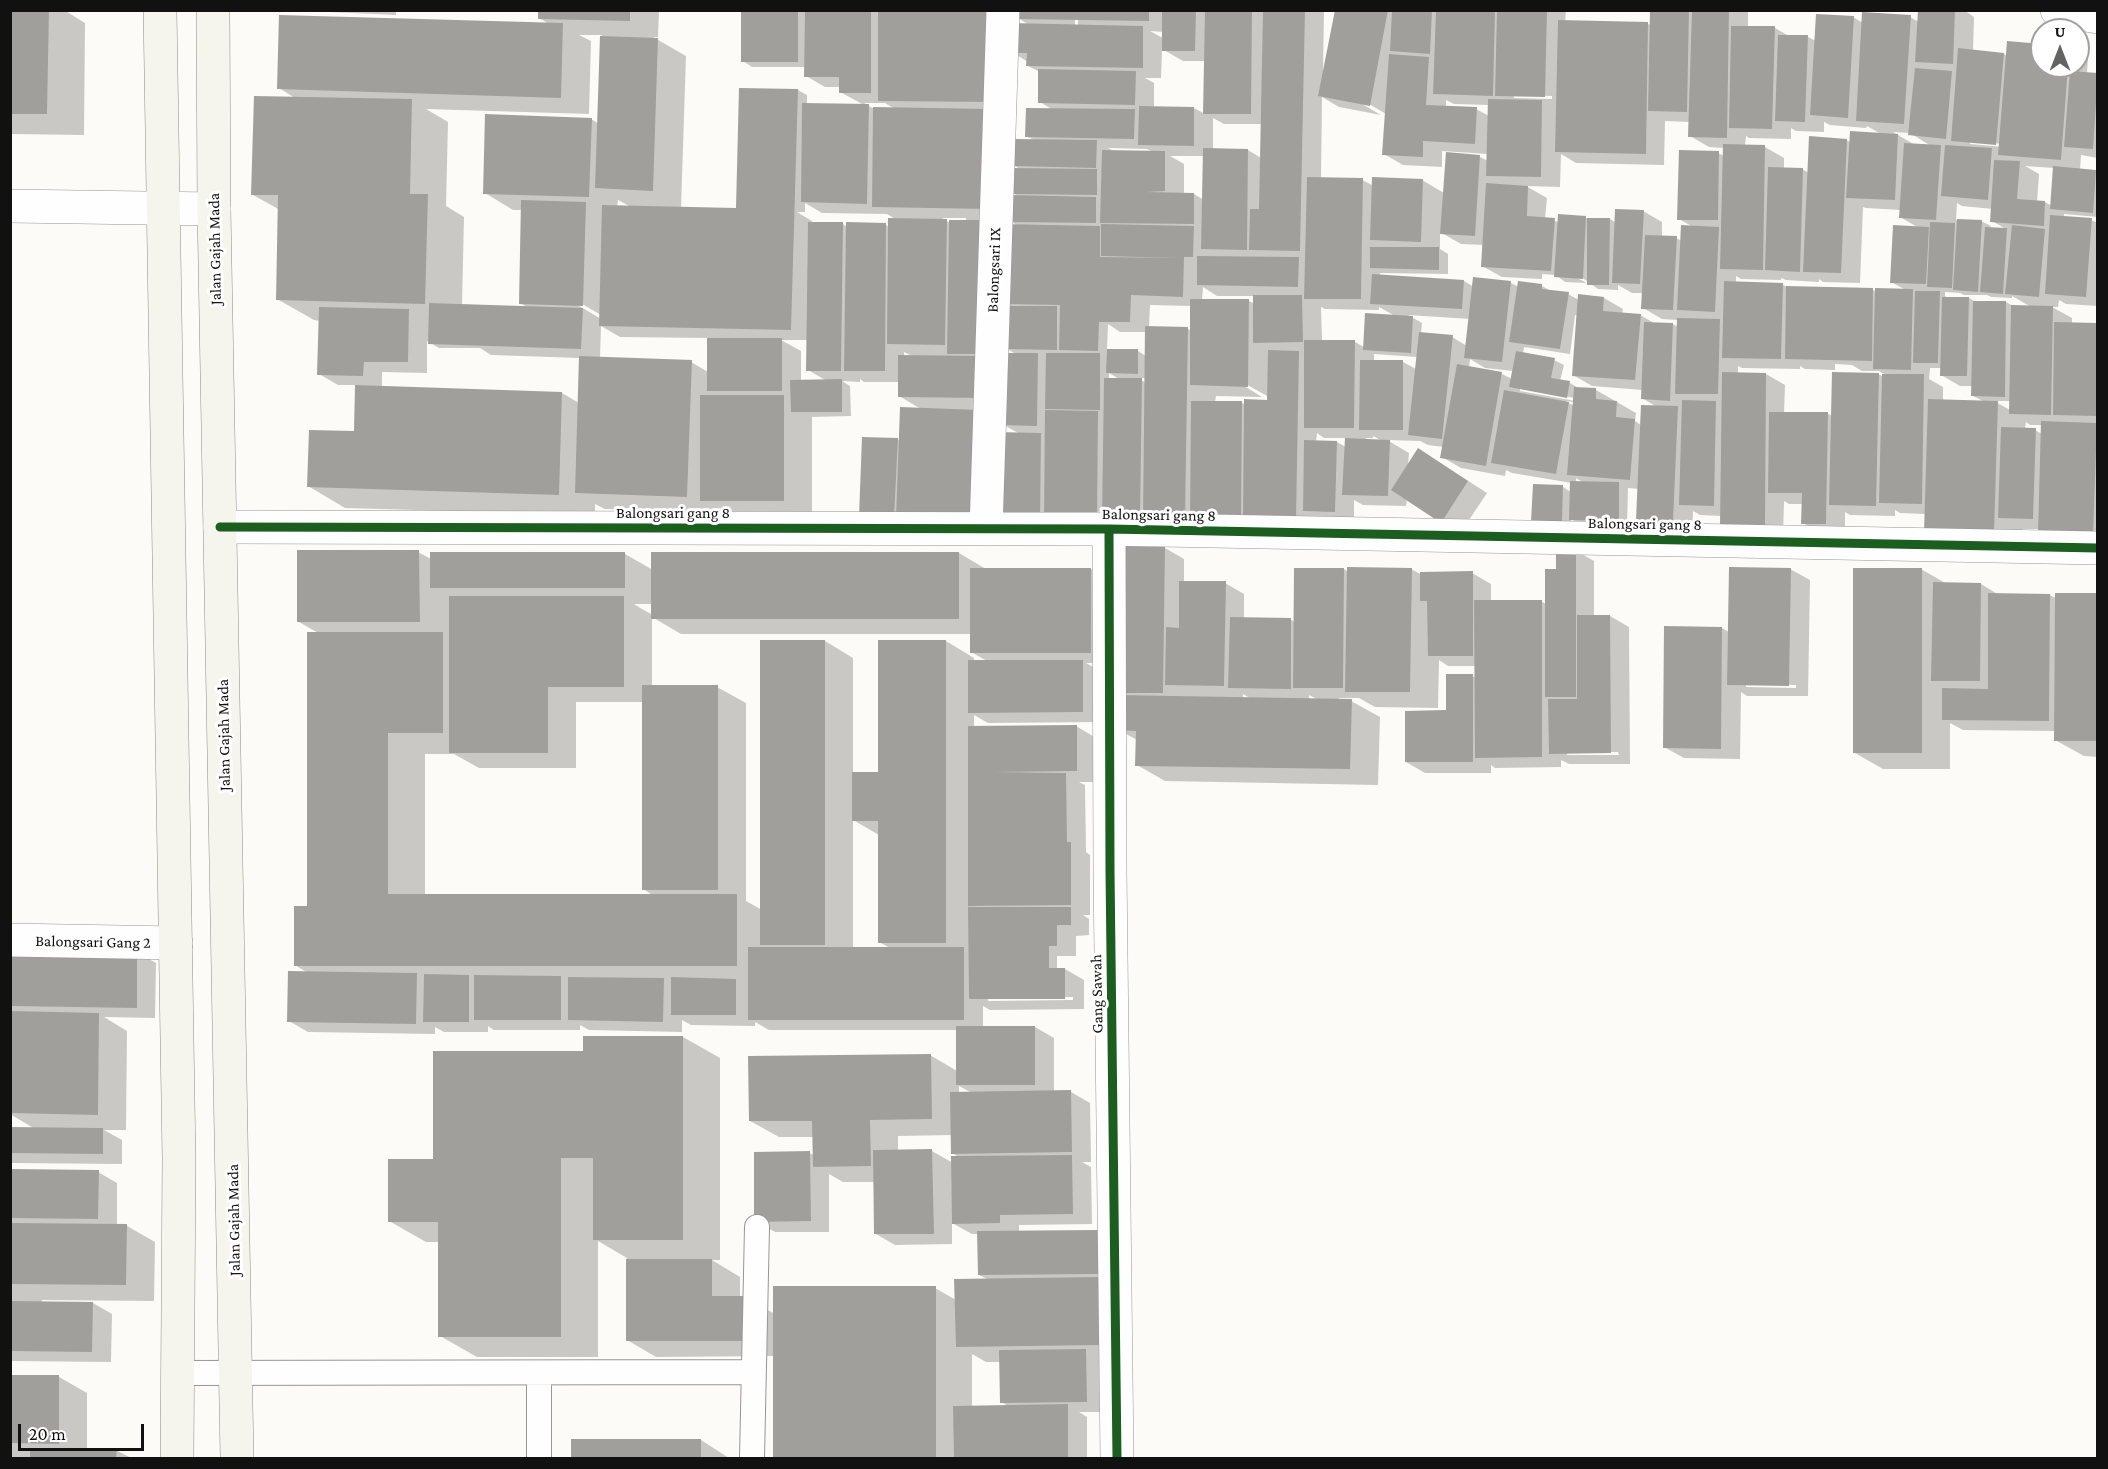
<!DOCTYPE html>
<html>
<head>
<meta charset="utf-8">
<style>
	body { margin:0 }
	#map { position:relative; width:2108px; height:1469px; overflow:hidden; background:#fcfbf7; font-family:"Crimson Pro",serif }
	canvas { display:block }
	.frame { position:absolute; inset:0; border:12px solid #111; pointer-events:none }
	.north { position:absolute; left:2030px; top:18px; width:60px; height:60px; box-sizing:border-box; background:#fff; border:2px solid #a0a0a0; border-radius:50%; rotate:0deg; font-size:16px; font-weight:700; line-height:24px; text-align:center; color:#111 }
	.north::after { content:''; display:block; margin:auto; width:21px; height:27px; background:#636362; clip-path:polygon(50% 0,100% 100%,50% 72%,0 100%) }
	.scale { position:absolute; left:18px; top:1424px; width:126px; height:27px; box-sizing:border-box; border:3px solid #111; border-top:0; padding-left:8px; font-size:18px; line-height:21px; white-space:nowrap; color:#111; -webkit-text-stroke:4px #fff; paint-order:stroke }
</style>
</head>
<body>
<div id="map">
<canvas width="2108" height="1469"></canvas>
<div class="frame"></div>
<div class="north">U</div>
<div class="scale">20 m</div>
</div>
<script>
const ctx = document.querySelector('canvas').getContext('2d');
ctx.lineJoin = 'round';
function fill(path, color) {
  ctx.fillStyle = color;
  ctx.fill(path, 'evenodd');
}
function strokePath(path, color, width, dash) {
  ctx.strokeStyle = color;
  ctx.lineWidth = width;
  ctx.lineCap = dash ? 'butt' : 'round';
  ctx.setLineDash(dash || []);
  ctx.stroke(path);
}
function write(font, color, halo, rows, align = 'center') {
  ctx.font = font + ' "Crimson Pro",serif';
  ctx.lineWidth = 6;
  ctx.setLineDash([]);
  ctx.textBaseline = 'middle';
  ctx.strokeStyle = halo;
  ctx.fillStyle = color;
  for (const [text, x, y, turn = 0] of rows) {
    ctx.save();
    ctx.translate(x, y);
    ctx.rotate((+turn || 0) * Math.PI / 180);
    ctx.textAlign = isNaN(turn) ? turn : align;
    if (halo) ctx.strokeText(text, 0, 0);
    ctx.fillText(text, 0, 0);
    ctx.restore();
  }
}
const shadow = new Path2D(`
	M10,10h54l21,13 -1,112 -74,-1z
	M285,10h111v5z
	M540,10h119l-1,27h-5l33,19 -5,152 62,1 55,-119 9,5v10h57l-24,-13v-5h-15l-19,-11v-9h-54l-9,-6v-51h269v15h17l-11,-7 57,-8v18h3v-18h246l-1,63 14,-63h229l-1,12 83,2 3,1v-15h97v17l27,1 14,8 19,1 8,4 37,-24 10,6 47,-6 9,5v-12h45l10,7 -1,34 31,3 3,2 35,-11v21h36v-14l10,6 -1,15 11,1v84l-17,-3 -1,15 18,2v45l-34,-3v4l27,2 7,3v83l-32,-2 -7,-4 -1,7h-6l20,11v6h26v222l-58,-17h-17l-1,20 -96,-35 -26,-1 -5,-3v6l-45,-1 -5,-3v22h-23l-19,-11v-19h-14l-5,-3 -1,36 -61,-21 -22,-1 -7,-4 -1,21 -35,-1 -20,-11 2,-31 -11,-1 -1,38 -47,-2 -9,-5v7h-29l21,-39 8,5 1,-9 -60,-10 -6,-3 -1,6 -44,-8 -19,-11 2,-10 -16,-2 -8,-4 -33,-1 22,13 -1,13 29,-5 50,32 -26,39 -54,-34 -1,8 -43,-1 -9,-5v22l-474,5 17,-88 4,2 20,-32 -22,-13v-14h-35l-4,-3v3l-18,-1 8,5 1,30 -39,1v100h-82l-15,-9v4l-110,-3 -10,-5v11l-250,-7 -37,-22 47,-53 2,-48h-19l-19,-11 1,-53 -6,-1 -37,-21 3,-89 -27,-15 42,-97 -16,-10 272,-63 -12,-7zM1150,31l14,1v7l-3,-2zM579,35h23l-3,89 -8,-5 -106,74 28,17h10l-3,93 7,4 -65,-2 2,-88 -18,-11 2,-84 -22,-13 163,5 2,-73zM1162,49l21,12h23l-1,53 -11,-6h-40v-25l-9,-5h16zM1012,52l16,10v4l12,6v30l13,8 -27,26 8,4 -21,25 7,4 -7,24 6,4 -8,25 8,4 -38,-8zM1514,95l38,1v3l-38,-1zM1322,97l17,10 42,8 -19,-11 2,-3 22,13 -2,40 19,11 39,2v-16l46,3v7l-8,-4 -36,36 -22,-13 -48,6 -12,-6 -41,-1zM1446,100l8,4 35,1v11l-13,-7 -30,-2zM864,103h21l10,6h-21zM1213,118l11,6h38l-1,34 -13,-8h-35zM1665,121l25,1v14l19,11 15,1v8l-6,-3 -39,66 14,8 -11,14 -6,-3 -14,-1v-15l-19,-11 -27,12 -6,-4 -24,-1 -27,4 -14,-3 2,-21 -21,-12 34,1 1,-33 15,9 88,2zM1824,122l6,3 36,3 1,-2 14,8 -31,8 -4,-2 -37,33 -7,-4h-18v-11l-19,-11 -20,-1 1,-10 3,2 42,1v-11l5,3 28,1zM1893,132l17,1 21,13 -16,-1zM1970,141l34,3v3l-34,-3zM1108,148l39,1 6,3h-38zM1170,156h34v44l-10,-6h-10v-30zM2025,166l29,2 -2,38 -7,-4h-8l2,-28zM618,200l13,7h-14zM805,203l17,10 65,1 10,6 -8,7 -3,-2 -39,2 -4,-3 -31,-1v-2l-15,-9h8zM1957,203l5,3 31,3 -1,12 14,8 -16,-1 1,-2 -10,-5 -25,-1zM1863,207l3,1 35,2 -1,7 19,11 -28,54 15,8 -29,2 -4,-2 -85,-2 -6,-4 -46,-1v-7l5,3 40,1v-2l5,2 33,2v-3l4,3 37,1zM942,218h24v3l-16,2zM1440,232l21,12 23,1 -2,21 20,11 40,2v-5l14,1 9,7 22,1 -12,-6 2,-3 21,15 20,1v-5l14,8h12l-1,15 19,11 16,1v7l-5,-3 -19,-1 -14,-8 -18,-1 1,-5 -19,-11 -25,2 -11,-6 -17,-3 -9,-5 -22,-3 -1,4 -8,-4 -36,-4 -1,8 -10,-6 -84,-5v-3l68,1v-20l-8,-5zM1203,287l14,9h38v8l-6,-3 -47,-1zM1945,292l15,1 4,2h23l4,2 21,1v-2l19,11 -18,-1 -7,-4h-30l-7,-4h-20l-4,-2zM577,301l24,14v4l-25,-15zM1150,305l42,1v25l-4,-2 -39,-1zM1321,307l4,2 54,1v-3l16,9 -31,31 -9,-5 -33,-1zM1408,315l62,4 -3,27 -15,-9 -31,-3 1,-11zM1575,315h3l-5,60 19,11 51,4 -1,8 15,9 -16,18 -6,-4 1,-8 -40,-23 -16,-1 -10,-6 -10,-2 4,-16 -10,-5 -31,-6 1,-7 46,7zM1108,324l12,8h27l-1,24 -8,-5 -31,-1zM601,326l19,11 88,1v34l-17,-10 -91,-4zM781,340h27v30l19,11h-26v-30zM427,341l12,7h41l11,7 89,3 -1,45 -17,-10 -180,-5v-16l45,1zM1006,348l11,7h-14zM904,352l8,4h-8zM1374,354l43,3 -1,12 -13,-7h-29zM1470,359l15,9 28,3 -1,8 -10,-5 -33,-6zM1835,364l17,1 10,6h17l5,3v3l-6,-3 -46,42 -5,-3h-43l1,-28 -19,-11h-28v-8l4,2 58,1v-3l5,3 30,1zM1930,368h11v7l19,11h13v10l12,6 -42,-1v-14l-14,-8zM1109,373l12,7h-12zM1138,378h8v5zM1242,382l27,15v4l-23,4 -4,-2 -27,-1 1,-6 46,1 -21,-13zM1520,388l55,10v3l-55,-10zM1565,401l10,1 -1,4zM1994,401h17l-1,9zM2026,422l4,3h13l-1,9 -7,-4 -10,-1zM1002,424l18,10h-22zM1317,433l7,5h22v9l-9,-5h-21zM1373,436l9,5 -16,-1v-2h7zM1576,478l8,5h-8z
	M700,10h18v2h-15z
	M1123,548h42l19,11v23l41,1 19,11v25l47,1 4,2 49,-53 4,3 63,-3 11,6 50,-2 19,11v18h51l4,2 12,-33 17,-21 19,11v55h16l19,11 1,137h-61l-8,-4v7l-66,1 -4,-3v8h-66l-19,-11 41,-50 25,-36 4,2v-12h-28l-9,-6 -1,48 -63,-1 -16,-9h-20v3h12l29,16 -2,68 -213,-4 -28,-16v-25l-20,-11 12,-32 -8,-5zM1243,694l8,5h-8zM1309,695l4,2 5,3h-9zM1567,752h51l1,3h-52z
	M418,552l13,7 194,-5 28,16 306,-17 27,16h105l19,11v83h-24l16,9v50l-114,1 -14,-8v12l102,-1 20,12v44h-17l6,3 1,67 4,3v60h-7l6,4v16l-13,1v20h-19v13h8l19,11v29l-94,1 -7,-4v21h52l19,11v54h17l19,11 1,59h-9l9,5 1,57 -73,1v7l78,-1 8,181h-26l8,5v41h-312v-102l-119,1 -29,-17v-82l-29,-17v116h-121l-37,-21v-94h-14l-37,-21 46,-61 149,-107 99,-16 37,21v202h-8l28,17v21h6l29,16 160,-26 21,12 33,-20 -10,-5v-41h-7l-20,-11v21l-57,1 -19,-11 -1,-52h-32l-14,-8v58h-54l-19,-11 53,-68 5,2v-18h-35l-29,-16 180,-66 27,16v-41h-188l-14,-8v4l-64,-1 -9,-5v12l-93,-2 -9,-5v5h-86l-6,-4v6h-44l-9,-5v7l-127,-2 -19,-11 19,-48 -13,-8 13,-58 12,-273 -21,-12zM634,604h19v11l-11,-6zM652,617l29,17h290v18l16,9h-13v-3l-28,-17 -67,133h-26v-116l-28,-17 -63,269 -16,-9v-198l-29,-16h-65zM576,702h67v187l11,7h-229v-142h29l25,14h97zM853,820l26,15v107l13,7h-39zM1073,997v3l-85,1v-3zM959,1086l13,7h-13zM952,1135v18l8,5 -7,5 -21,-12h-34v-15zM972,1354l14,8h15l1,40 7,5h-37z
	M1790,569l20,11 -2,116h-61l-6,-4 -1,67 -56,-1 -20,-11 58,-119 7,4zM1746,684l50,1v3l-50,-1z
	M1921,569l26,15h34l18,11h51l7,4 41,-4v162l-14,-1 -29,-16v-9l-92,-1 -13,-7v46h-67l-28,-16z
	M10,950l127,2 19,11 -1,55 -51,-1 23,14 -1,99h-22l18,10v24l-112,-1v-35l25,1 -25,-15z
	M10,1171l88,1 19,11v42l10,1 28,16 -1,59 -112,-1v3h51l19,11 -1,48 -101,-1z
	M10,1376l49,1 28,16v57h29l15,8h-121z
	M573,1440h128l28,18h-156z`);
const building = new Path2D(`
	M10,10h39l-2,104h-37z
	M538,10h92v11l-92,-2z
	M741,10h57v52h-57z
	M805,10h66v83h-32v-16h-35z
	M878,10h115l-1,92 -114,-1z
	M1016,10h133v11l-133,-2z
	M1162,10h34l-1,41h-33z
	M1205,10h47l-1,104h-48z
	M1263,10h42l-5,241 -51,-1 1,-41h9z
	M1335,10h53l-18,96 -52,-10z
	M1392,10h40l-2,44 -40,-3z
	M1436,10h59l-2,86 -60,-2z
	M1497,10h50l-2,87 -50,-1z
	M1650,10h39l-2,102 -39,-1z
	M1692,10h37l-2,128 -39,-1z
	M1918,10h37l-2,54 -38,-2z
	M1862,12l49,3 -7,109 -48,-3z
	M1816,14l38,2 -6,102 -38,-3z
	M279,15l284,8 -2,75 -284,-9z
	M1558,20l90,2 -2,132 -91,-2z
	M1010,23l133,3v42l-117,-2 1,-13h-18z
	M1731,26h44l-3,103 -43,-1z
	M1778,35h30l-3,87 -30,-1z
	M600,36l58,2 -5,153 -58,-3z
	M2007,41l35,3v22h26l-7,94 -63,-5z
	M1958,48l46,5 -8,92 -45,-4z
	M1389,54l40,3 -3,48 51,2 -2,37 -52,-3v16l-41,-2z
	M1915,68l37,3 -6,68 -38,-4z
	M1038,69l98,2 -1,34 -97,-2z
	M2070,71l28,2 -5,76 -29,-2z
	M739,88l59,1 -7,241 -192,-4 3,-121 134,3z
	M254,96l158,3 -2,95h18l-3,110 -149,-4 2,-105h-27z
	M1488,99l54,1 -1,77 -55,-1z
	M802,103l67,1 -2,100 -66,-2z
	M1139,106l55,1v39l-56,-1z
	M873,107l117,2 -1,100 -117,-2z
	M1026,108l109,1 -1,30 -109,-2z
	M485,114l107,4 -3,79 -106,-3z
	M1850,131l48,3 -3,66 -49,-2z
	M1809,136l38,3 -6,134 -38,-1z
	M1013,139l84,1 -1,28 -84,-2z
	M1904,143l37,2 -5,75 -37,-2z
	M1723,144l42,1 -2,125 -43,-1z
	M1945,145l47,3 -4,52 -47,-4z
	M1203,148l45,1 -1,101 -46,-1z
	M1102,150l63,1v40l-18,1 47,1v31l-94,-1z
	M1679,150l40,1 -1,69h-41z
	M1446,152l34,3 -5,81 -35,-2z
	M1994,160l26,1 -3,38 28,2 -1,25 -54,-4z
	M2053,166l43,4 -3,43 -43,-4z
	M1768,167l35,1 -3,104 -35,-2z
	M1012,168l85,1v26l-86,-1z
	M1307,177l56,1 -2,121h-57z
	M1372,177l51,2 -2,63 -51,-2z
	M1486,183l42,3 -1,30 28,2 -4,53 -70,-4z
	M1010,195l86,2v26l-86,-1z
	M521,200l65,2 -3,104 -64,-2z
	M1615,209l29,1 -4,74 -28,-1z
	M1558,214l28,2 -3,63 -29,-2z
	M2050,215l42,3 -6,79 -41,-3z
	M888,218l59,1 -2,126 -58,-1z
	M1587,218h23l-1,67h-22z
	M1957,219l25,1 -4,72 -25,-2z
	M949,220h37l-1,134h-38z
	M808,222h35l-2,149h-35z
	M846,222l40,1 -1,148h-41z
	M1930,222l25,1 -3,65 -25,-1z
	M1001,224l99,2v31l80,1 -79,-2v-32l93,2 -1,31h-9l-1,40 -52,-2 -1,27h-31l-1,29 -39,-1 1,-45 -59,-1z
	M1681,225l38,2 -4,85 -38,-2z
	M1893,225l36,2 -3,57 -36,-1z
	M2012,225l33,4 -6,68 -34,-3z
	M1985,227l22,1 -4,66 -23,-2z
	M1645,235l32,1 -4,74 -32,-1z
	M1370,247h69v23l-69,-2z
	M1197,256l102,1 -1,30 -101,-2z
	M1372,274l92,6 -2,29 -92,-5z
	M1473,277l38,4 -9,81 -38,-4z
	M1518,281l24,3v5l27,3 -9,57 -51,-7z
	M1724,281l59,2 -2,76 -59,-1z
	M1786,286l87,2 -1,73 -87,-2z
	M1875,288l38,1 -2,81 -38,-1z
	M1915,291h25l-2,72h-25z
	M1578,294l26,3 -1,14 38,3 -6,66 -63,-4z
	M1253,295h49l1,47 -50,1z
	M1942,297h27l-2,79h-27z
	M1190,299h59l-1,88 -58,-2z
	M1973,301h33l-1,96 -34,-1z
	M429,303l154,5 -2,41 -153,-5z
	M2011,305l42,1 -2,109 -42,-1z
	M1005,306h52v44l-53,-1z
	M319,307l90,2 -1,53h-44l-1,14 -46,-1z
	M1365,313l48,3 -2,37 -48,-3z
	M1677,318l43,1 -2,75h-43z
	M1644,322l29,1 -3,78 -29,-2z
	M2054,322l44,1v93l-45,-1z
	M1145,326l43,1 -3,193 -42,-1z
	M1419,332l34,3 -11,104 -34,-4z
	M707,338h75v53h-75z
	M1304,340h51l-1,88h-50z
	M1107,349h31v25l-32,-1z
	M1268,350l31,1 -3,169h-53l1,-121 23,1z
	M1516,351l39,7 -4,20 19,3 -3,17 -58,-11z
	M1001,353h37l-1,73 -36,-1z
	M1046,353h54v57l-55,-1z
	M898,355l87,1 -1,42 -86,-1z
	M579,356l113,4 -5,137 -112,-4z
	M1360,360h43v70h-44z
	M1457,364l45,8 -16,94 -46,-8z
	M1722,372l44,1 -1,154 -45,-1z
	M1832,372l47,1 -3,133 -47,-1z
	M1882,374h42l-2,130 -43,-1z
	M1104,378h38l-2,141 -38,-1z
	M842,379v33h-51l-1,-32z
	M355,385l207,7 -3,103 -252,-8 2,-57 45,1z
	M1574,387l22,1v11l21,2 -1,16 19,2 -5,61 -63,-5z
	M1504,390l65,12 -13,72 -65,-11z
	M700,395h84v106h-84z
	M1928,399l70,2 -4,133 -70,-2z
	M1682,400l34,1 -2,105 -35,-1z
	M1191,401h51l-1,119 -51,-1z
	M1641,405l37,1 -5,116 -37,-2z
	M900,407l79,3 -4,111 -79,-3z
	M1045,410l53,1 -1,110 -53,-1z
	M1769,412h59l-2,112h-25l1,-31h-34z
	M2041,421l56,2 -4,113 -55,-1z
	M2001,427l35,1 -3,91 -35,-1z
	M995,432l46,1 -1,89 -47,-1z
	M862,437l36,1 -4,80 -35,-1z
	M1345,438l45,2 -2,56 -46,-1z
	M1304,440l33,1 -2,71 -32,-1z
	M1418,448l50,33 -27,42 -50,-33z
	M1570,481l49,1v39l-50,-1z
	M1533,484l30,1 -1,37 -31,-1z
	M1122,546l43,1 -2,146h-43z
	M1576,549v148h-31v-128h11v-19z
	M297,550h122l1,72h-123z
	M430,552h195v36h-195z
	M651,552h308v67h-308z
	M1347,567l65,1 -2,124h-65z
	M1729,567l62,1 -2,118 -62,-1z
	M970,568h121v85h-121z
	M1294,568h50l-1,120h-50z
	M1853,568h69v185h-69z
	M1473,571v85h-45l-1,-55h-7v-29z
	M1179,581h47l-2,105 -59,-1 1,-58 13,1z
	M1933,582l48,1 -1,98h-49z
	M1988,593l62,1 -1,127 -107,-1v-32l46,1z
	M2055,593h43v148h-44z
	M449,596h175v91h-76v66h-99z
	M1474,600h68v157l-67,1z
	M1577,615h33l1,138 -62,1 -1,-55h29z
	M1230,617l61,1v71l-63,-1z
	M1664,626l58,1 -1,122 -58,-1z
	M307,632h136v101h-55v161h349v72h-443v-60h13z
	M760,640h65v305h-65z
	M878,640h68v303h-68v-122h-26v-49h26z
	M968,660h115v52l-115,1z
	M1446,674h27v88h-68v-51l41,-1z
	M642,685h76v205h-76z
	M1116,695l236,4 -2,70 -215,-3 1,-35 -20,-1z
	M1077,725v46l-83,1 72,1 1,69h4v63l-103,1v-180z
	M968,907h103v18h-14v21h-8v22h16v31h-96z
	M748,947h216v73h-216z
	M10,948l127,2v58l-127,-2z
	M288,971l129,2 -1,51 -129,-2z
	M424,974l45,1v47h-46z
	M474,975l87,1v44h-87z
	M568,977l96,1 -1,44 -95,-2z
	M671,977l65,2v36h-65z
	M10,1011l89,2 -1,102 -88,-2z
	M956,1026h79v59h-79z
	M583,1036h100v204h-90v-82h-32v179h-123v-115h-50v-63h45v-108h150z
	M931,1054l1,65 -62,1 1,46 -58,1 -1,-46h-63l-1,-65z
	M1071,1090l1,62 -121,2 -1,-62z
	M10,1127l93,1v26l-93,-1z
	M932,1149l2,85h-60l-1,-84z
	M810,1151l1,70 -57,1v-70z
	M1072,1155l1,59 -73,1v8l-48,1 -1,-68z
	M10,1169l89,1 -1,49 -88,-1z
	M10,1223l117,1 -1,61 -116,-1z
	M1098,1230v44l-120,1 -1,-44z
	M626,1259h86v37h34v45h-120z
	M1098,1277l2,68 -144,2 -2,-68z
	M773,1286h163v172h-163z
	M10,1301l83,1 -1,50 -82,-1z
	M1086,1349l1,53 -87,1 -1,-53z
	M10,1375h49v69l-49,-1z
	M1068,1404v54h-114l-1,-52z
	M571,1439h130v19h-130z
	M30,1448l87,1 -1,9h-86z`);
const service = new Path2D(`
	M177,1373l576,-1
	M539,1458v-85
	M752,1458l5,-231`);
const minor = new Path2D(`
	M2057,10l41,7
	M10,206l204,3
	M220,527l889,2 989,19
	M986,529l17,-519
	M1109,529l1,342 7,587
	M10,940l166,3`);
const secondary = new Path2D(`
	M160,10l19,1149 -2,299
	M213,10l1,199 23,1249`);
const cycleway = new Path2D(`
	M220,527l889,2 989,19
	M1109,529l1,342 7,587`);
const streetNames = [
	["Jalan Gajah Mada",215,249,-91],
	["Balongsari IX",994,270,-88],
	["Balongsari gang 8",673,513],
	["Balongsari gang 8",1159,515,1],
	["Balongsari gang 8",1645,524,1],
	["Jalan Gajah Mada",224,735,-91],
	["Balongsari Gang 2",93,942,1],
	["Gang Sawah",1097,994,-91],
	["Jalan Gajah Mada",234,1220,-91]
];
fill(shadow, '#0003');
fill(building, '#a09f9c');
strokePath(service, '#979695', 26);
strokePath(minor, '#979695', 34);
strokePath(secondary, '#8d8d8b', 34);
strokePath(service, '#fffefe', 24);
strokePath(minor, '#fffefe', 33);
strokePath(secondary, '#f5f4ed', 33);
strokePath(cycleway, '#1b5e20', 9);
write('16px', '#111', '#fff', streetNames);
</script>
</body>
</html>
